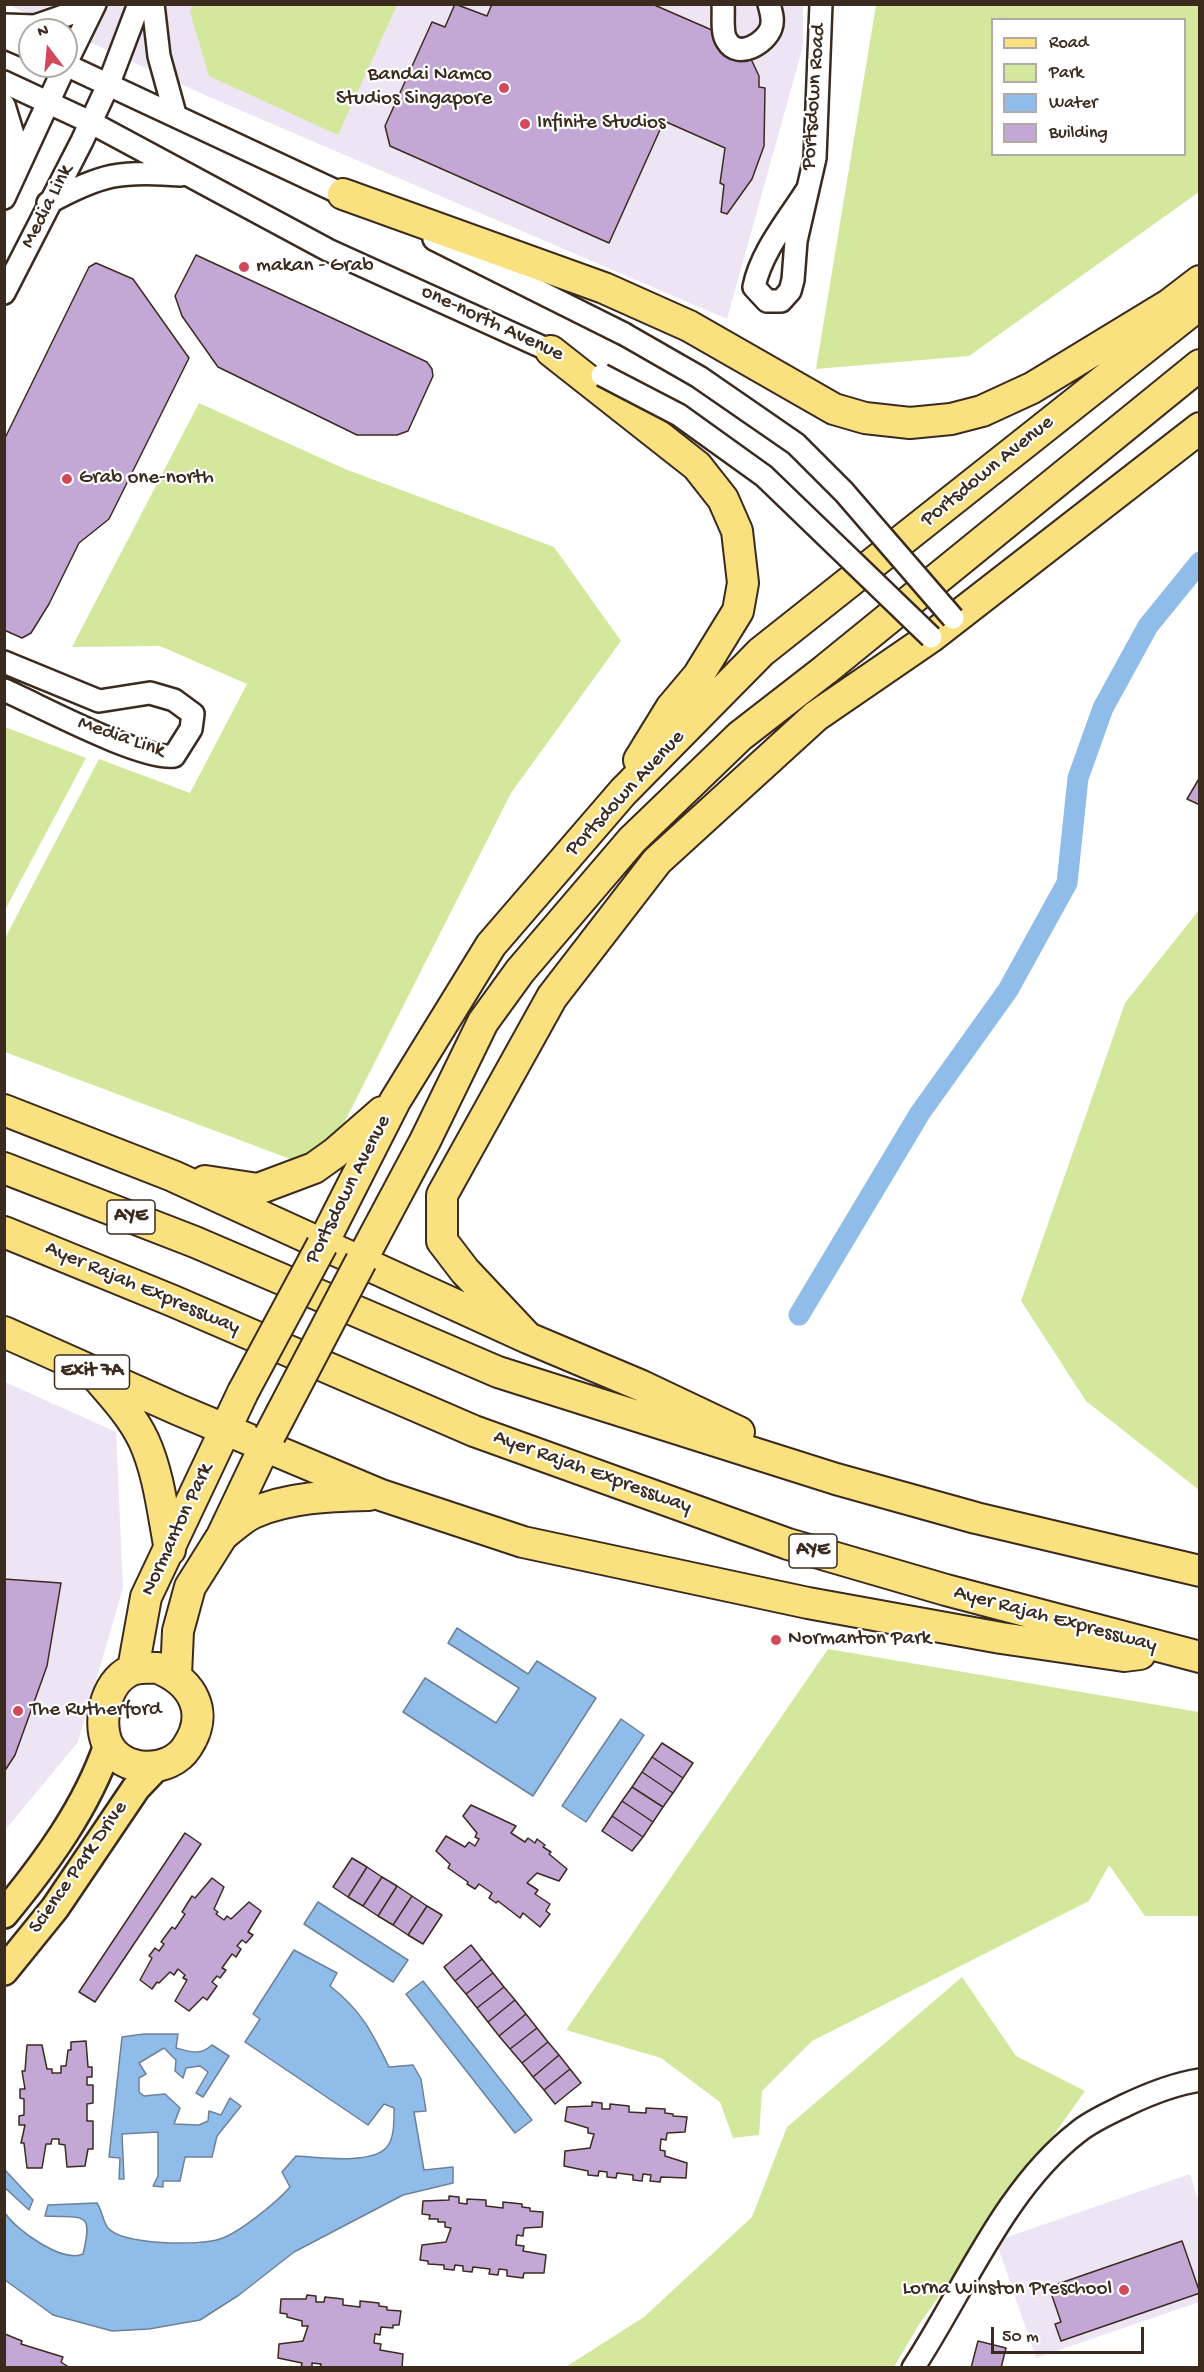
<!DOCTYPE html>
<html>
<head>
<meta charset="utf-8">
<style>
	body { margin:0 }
	#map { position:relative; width:1204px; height:2372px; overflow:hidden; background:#fff; font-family:"Gochi Hand",sans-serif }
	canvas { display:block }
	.frame { position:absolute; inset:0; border:6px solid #3b2a1e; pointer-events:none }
	.legend { position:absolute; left:991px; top:18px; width:195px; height:138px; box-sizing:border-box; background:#fff; border:2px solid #b1aaa5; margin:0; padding:8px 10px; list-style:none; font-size:18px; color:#3b2a1e }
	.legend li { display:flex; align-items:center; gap:12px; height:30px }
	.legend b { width:30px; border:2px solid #b1aaa5 }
	.north { position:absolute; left:18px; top:18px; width:60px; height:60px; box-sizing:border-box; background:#fff; border:2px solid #b1aaa5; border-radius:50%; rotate:344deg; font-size:16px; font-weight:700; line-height:24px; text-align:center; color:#3b2a1e }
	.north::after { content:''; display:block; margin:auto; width:21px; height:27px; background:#d1495b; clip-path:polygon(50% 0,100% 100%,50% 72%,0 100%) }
	.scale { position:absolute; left:991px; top:2327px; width:153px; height:27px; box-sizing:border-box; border:3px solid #3b2a1e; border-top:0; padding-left:8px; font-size:18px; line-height:21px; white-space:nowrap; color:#3b2a1e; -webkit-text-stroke:4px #fff; paint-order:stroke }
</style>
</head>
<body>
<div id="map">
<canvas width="1204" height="2372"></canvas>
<div class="frame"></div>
<ul class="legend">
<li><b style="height:8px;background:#fae180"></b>Road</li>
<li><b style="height:16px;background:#d3e89d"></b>Park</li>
<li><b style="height:16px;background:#8fbce9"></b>Water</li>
<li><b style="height:16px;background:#c3a8d6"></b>Building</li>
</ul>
<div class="north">N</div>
<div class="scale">50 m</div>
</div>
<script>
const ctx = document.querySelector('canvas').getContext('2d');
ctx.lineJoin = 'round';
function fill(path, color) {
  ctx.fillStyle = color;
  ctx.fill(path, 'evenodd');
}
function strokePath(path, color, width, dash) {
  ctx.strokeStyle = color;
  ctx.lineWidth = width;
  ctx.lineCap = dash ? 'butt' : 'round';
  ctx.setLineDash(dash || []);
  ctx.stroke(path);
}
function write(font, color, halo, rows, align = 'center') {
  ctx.font = font + ' "Gochi Hand",sans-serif';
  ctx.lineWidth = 4.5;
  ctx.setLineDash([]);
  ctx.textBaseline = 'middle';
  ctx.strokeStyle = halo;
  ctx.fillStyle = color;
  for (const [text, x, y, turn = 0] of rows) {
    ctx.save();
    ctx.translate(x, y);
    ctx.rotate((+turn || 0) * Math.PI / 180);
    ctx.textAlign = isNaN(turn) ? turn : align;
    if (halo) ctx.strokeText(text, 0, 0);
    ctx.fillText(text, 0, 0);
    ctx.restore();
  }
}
const built = new Path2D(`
	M9,5h794v41l-76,273 -529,-227z
	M5,1382l111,50 7,156 -45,154 -73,88z
	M1190,2174l9,29v99l-163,56 -40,-117z`);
const green = new Path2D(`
	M193,5l204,-1v1l-59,130 -129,-59 -19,-64z
	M876,5h323v187l-230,164 -153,13zM992,20h192v134h-192z
	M199,403l146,66 209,78 67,94 -110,152 -174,344 -36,26 -296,-111 -1,-112 95,-181 91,34 57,-109 -87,-38 -88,1z
	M5,727l81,31 -81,152z
	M1199,910v580l-113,-89 -65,-100 104,-298z
	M828,1649l371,63v204h-54l-36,-51 -20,36 -277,140 -50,50 -3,44 -26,3 -13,-36 -59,-44 -95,-28z
	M962,1977l54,79 69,35 -167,235 -24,41 -330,1 80,-51 108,-100 35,-90z`);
const water = new Path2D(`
	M457,1628l71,46 9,-13 59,37 -63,98 -130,-84 22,-34 71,45 23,-35 -71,-45z
	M621,1719l23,16 -58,87 -24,-16z
	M318,1902l90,58 -15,22 -89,-58z
	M294,1950l43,23 -7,13c31,24 42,46 59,81l24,-2 8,14 5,32 -12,1 10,58 29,-3v16l-50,12 -109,57 -55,43 -39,25 -51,9 -37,2 -59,-16 -48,-35v-67c11,17 57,50 78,41 11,-44 0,-36 -38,-38l3,-11 49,-2c5,7 6,19 11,25 15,17 91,18 112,11 19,-6 57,-37 70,-52l-8,-15 14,-16c22,1 73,9 90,-8 9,-9 8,-29 8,-40l-10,-4 -16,21 -123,-83 15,-23 -7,-5z
	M423,1981l109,139 -17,13 -109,-139z
	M144,2034h34l-2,14c15,4 24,8 36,-3l17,11 -26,41 -7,-4 12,-21 -8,-6 -14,2 -3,10 -8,-7 1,-11 -12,-12 -25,15 7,11 -7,4v14l5,4 21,-2 15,14 -6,16 25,1 9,-4 1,-10 12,4 9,-17 11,8 -24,30 -5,21h-27l-5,24h-17v6l-10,-1 5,-10v-44l-36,2 2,45h-5l1,-21 -11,-1 13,-120z
	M4,2169l29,31 -4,10 -24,-22z`);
const canal = new Path2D(`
	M799,1315l121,-202 88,-123 59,-107 11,-105 25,-70 45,-82 52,-64`);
const building = new Path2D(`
	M455,4l32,12 5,-12h160l92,40 15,32v11l6,1 -1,58 -12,33 -25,35 -6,-2 3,-27 -4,-2 5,-35 -61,-27 -55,122 -219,-97 -5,-20 47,-104 13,5z
	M196,255l231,107 5,7 1,7 -25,55 -11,4h-40l-139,-68 -36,-51 -7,-20z
	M96,263l37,16 56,79 -80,161 -30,24 -30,61 -18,29 -9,5 -18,-8v-190l85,-173z
	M1200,777v28l-13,-6z
	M4,1579l57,4 -14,83 -32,89 -11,17z
	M662,1743l31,20 -10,15 -31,-21z
	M652,1757l31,21 -10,15 -31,-21z
	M642,1772l31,21 -10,14 -31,-20z
	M632,1787l31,20 -10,15 -31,-21z
	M622,1801l31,21 -10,15 -31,-21z
	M471,1805l45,21 -5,7 14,9 3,-4 7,5 2,-4 8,6 -2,2 8,5 -2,2 18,15 -8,12 -22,-8 -10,10 11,7 -3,4 15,10 -4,7 4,3 -10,13 -17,-14 -3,5 -22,-17 -2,2 -7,-5 3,-5 -13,-9 -4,5 -8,-5 1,-2 -20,-14 2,-4 -14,-13 10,-15 19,11 4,-5 6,4 4,-7 -4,-2 2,-4 -14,-17z
	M612,1816l31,21 -11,14 -30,-20z
	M185,1833l16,11 -106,158 -16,-10z
	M352,1858l15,9 -19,30 -15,-10z
	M367,1867l15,10 -19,29 -15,-9z
	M382,1877l15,9 -19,30 -15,-10z
	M212,1878l12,9 -10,22 4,3 -2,2 8,6 3,-4 4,3 18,-17 12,9 -13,21 5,3 -7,8 -4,-3 -5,6 4,3 -5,8 -4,-3 -10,14 4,2 -6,8 -3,-2 -5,6 5,4 -10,14 -4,-3 -14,14 -14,-10 12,-21 -4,-2 2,-3 -7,-6 -4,6 -4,-3 -11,11 -2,-1 -5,7 -12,-9 12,-22 -3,-2 6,-8 4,3 5,-7 -3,-2 11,-15 3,2 10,-15 -3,-2 10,-16 3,2z
	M397,1886l15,10 -19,29 -15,-9z
	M412,1896l15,10 -19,29 -15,-10z
	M427,1906l15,9 -19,29 -15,-9z
	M471,1945l11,14 -27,22 -11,-14z
	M482,1959l11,14 -27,21 -11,-13z
	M493,1973l11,14 -27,21 -11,-14z
	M504,1987l11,13 -27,22 -11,-14z
	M515,2000l11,14 -27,22 -11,-14z
	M526,2014l11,14 -27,21 -11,-13z
	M537,2028l11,14 -26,21 -12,-14z
	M86,2041l2,26h4v10h-5v8h6v18l-6,1v17h6v28h-5l-3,17 -18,1 -2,-22 -6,-1v-5h-7l-1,5h-5l-4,24h-15l-3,-25h-3l4,-18h-6v-9l5,-1v-16l-4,-1v-9h5l-3,-18h3l2,-26h15l5,24h5v4h9v-7h5l2,-16h3v-8z
	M548,2042l11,13 -26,22 -11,-14z
	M559,2055l11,14 -26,21 -11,-13z
	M570,2069l11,14 -26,21 -11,-14z
	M592,2102l10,1v6h8v-5l19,2v6l17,1v-5l19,1v4l8,1v2l14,1 -2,15 -18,1 -1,7 -5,-1 -1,11 5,1v5l22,7 -1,15 -25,-1 -1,5 -10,-1 1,-6 -8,-1 -1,7 -9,-1v-5l-16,-2 -1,5 -9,-1v-5l-8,-1 -1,5 -10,-1v-4l-24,-5 1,-15 25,-3 4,-14 -6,-1v-5l-23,-7 2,-14 25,-1z
	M449,2196l10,1v6l8,1v-5l19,1v6l17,2v-6l19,2v3l8,1v3l13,1 -1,15 -18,1 -1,8 -6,-1 -1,10 8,1 -1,5 23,4 -2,18h-20l-1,5 -16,-2v-6l-8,-1 -1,6 -9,-1 1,-5 -17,-2 -1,5 -9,-1v-5l-8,-1 -1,5 -10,-1v-4l-16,-1v-3l-8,-1 2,-15 24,-3 5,-14 -6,-1v-5h-7v-3h-9l1,-4 -8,-1 1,-13 26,-1z
	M1182,2241l18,52 -139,48 -6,-17 6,-2 -12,-35z
	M307,2295l9,1v6h8l1,-5 18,2v6l17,2v-6l19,2v3l8,1v3l14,1 -2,14h-6v3l-12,-1 -1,8 -5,-1 -1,9 7,1 -1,6 23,4 -1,14h-82l1,-4 -9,-1v5h-11l1,-5 -24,-5 1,-14 24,-3 5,-15h-6v-5l-15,-4v-3l-7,-1 1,-14h25z
	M5,2334l17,7 -1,3 42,13 -2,5 9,6h-66z
	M978,2341l28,7 -5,20h-30z`);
const minor = new Path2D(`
	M153,4l6,52 16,58
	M723,4c1,11 -2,29 4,37 11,19 39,2 44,-13 3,-8 0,-16 -2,-24
	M4,25l31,1 46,-16 5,-6
	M4,37l26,11
	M66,63l29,-59
	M66,65l289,135
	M4,82l86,40 238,128 236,107
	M4,105l11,36 -3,28
	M807,190c-19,30 -46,62 -53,97l13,14h14l9,-10 3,-11 3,-39 19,-83 6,-154
	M4,198l61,-132
	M48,203c53,-29 73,-33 133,-28
	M434,239l190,95
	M4,293l78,-152 27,-58 30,-79
	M4,662l95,39 51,-8 24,7 19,14 -2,15 -17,27c-34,4 -133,-50 -170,-66
	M913,2368c50,-76 92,-180 165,-236 13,-11 32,-19 48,-27 23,-11 48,-21 74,-25`);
const major = new Path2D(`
	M4,1914c42,-51 83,-107 104,-169
	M4,1971l51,-63 81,-120 20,-21`);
const highway = new Path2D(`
	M343,194l261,94 85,38 145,83 31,9 45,5 41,-4 31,-8 50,-23 138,-84 30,-23
	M551,351l146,115 26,33 14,32 6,52 -5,28 -40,65 -27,32 -32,52
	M4,1110l169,66 355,162 114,48 97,46
	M4,1168l191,74 303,130 338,107 140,39 224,53
	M205,1181l53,8 56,-21 21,-15 47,-41
	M4,1232l169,69 301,130 314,113 158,46 254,67
	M322,1245l73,-144 96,-156 132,-153 138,-140 439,-348
	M361,1261l64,-120 58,-119 37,-51 112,-131 108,-104 85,-66 375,-305
	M4,1332l175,78 202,85 142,47 285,61 193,35 123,18 16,-2
	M528,1338l-63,-67 -23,-30v-46l110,-198 105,-136 159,-145 115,-79 269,-209
	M97,1377c17,20 36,40 47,64 15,33 19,73 26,109
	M223,1535c9,-7 19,-17 30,-22 36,-16 78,-17 116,-18
	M158,1668c35,14 52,45 29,79 -17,27 -66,27 -80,-4 -10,-24 0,-66 28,-74 7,-2 16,-1 23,-1z
	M133,1669l13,-72 97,-205
	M176,1675l2,-44 12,-44 32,-51 48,-101`);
const minorBridge = new Path2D(`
	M624,334l75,43 97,67 48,48 109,126
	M602,375l77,40 85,61 167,161`);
const highwayBridge = new Path2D(`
	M243,1392l79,-147
	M270,1435l91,-174`);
const markers = [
	[504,88,6,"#d1495b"],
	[525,124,6,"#d1495b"],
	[244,267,6,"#d1495b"],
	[67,479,6,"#d1495b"],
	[776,1640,6,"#d1495b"],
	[18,1711,6,"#d1495b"],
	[1124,2290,6,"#d1495b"]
];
const shields = [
	[131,1217,48],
	[92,1372,75],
	[813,1551,48]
];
const shieldNames = [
	["AYE",131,1217],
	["Exit 7A",92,1372],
	["AYE",813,1551]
];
const poiNames = [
	["Bandai Namco",492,76,"right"],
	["Studios Singapore",492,100,"right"],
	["Infinite Studios",537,124],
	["makan - Grab",256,267],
	["Grab one-north",79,479],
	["Normanton Park",788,1640],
	["The Rutherford",30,1711],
	["Lorna Winston Preschool",1112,2290,"right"]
];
const streetNames = [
	["Portsdown Road",815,97,-86],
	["Media Link",48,207,-63],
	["one-north Avenue",492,324,25],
	["Portsdown Avenue",988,472,-39],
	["Media Link",121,738,19],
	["Portsdown Avenue",626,794,-47],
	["Portsdown Avenue",349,1190,-63],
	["Ayer Rajah Expressway",142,1289,23],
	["Ayer Rajah Expressway",592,1473,20],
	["Normanton Park",178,1530,-65],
	["Ayer Rajah Expressway",1055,1620,15],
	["Science Park Drive",79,1868,-55]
];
fill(built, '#ede5f3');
fill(green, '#d3e89d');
fill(water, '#8fbce9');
strokePath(water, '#6d8298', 1.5);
strokePath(canal, '#8fbce9', 21);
fill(building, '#c3a8d6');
strokePath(building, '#3b2a1e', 1.5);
strokePath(minor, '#3b2a1e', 26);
strokePath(major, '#3b2a1e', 32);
strokePath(highway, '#3b2a1e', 34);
strokePath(minor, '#fff', 21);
strokePath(major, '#fae180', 27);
strokePath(highway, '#fae180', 30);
strokePath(minorBridge, '#3b2a1e', 26, []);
strokePath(highwayBridge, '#3b2a1e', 34, []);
strokePath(minorBridge, '#fff', 21);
strokePath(highwayBridge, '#fae180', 30);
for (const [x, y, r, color] of markers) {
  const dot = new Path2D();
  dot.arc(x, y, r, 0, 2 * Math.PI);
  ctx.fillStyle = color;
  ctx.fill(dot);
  strokePath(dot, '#fff', 2);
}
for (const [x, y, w] of shields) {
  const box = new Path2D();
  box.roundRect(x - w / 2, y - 17, w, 34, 4.5);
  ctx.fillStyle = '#fff';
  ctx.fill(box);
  strokePath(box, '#3b2a1e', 1.5);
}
write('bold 20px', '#3b2a1e', null, shieldNames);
write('21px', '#3b2a1e', '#fff', poiNames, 'left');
write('21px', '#3b2a1e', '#fff', streetNames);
</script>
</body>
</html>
